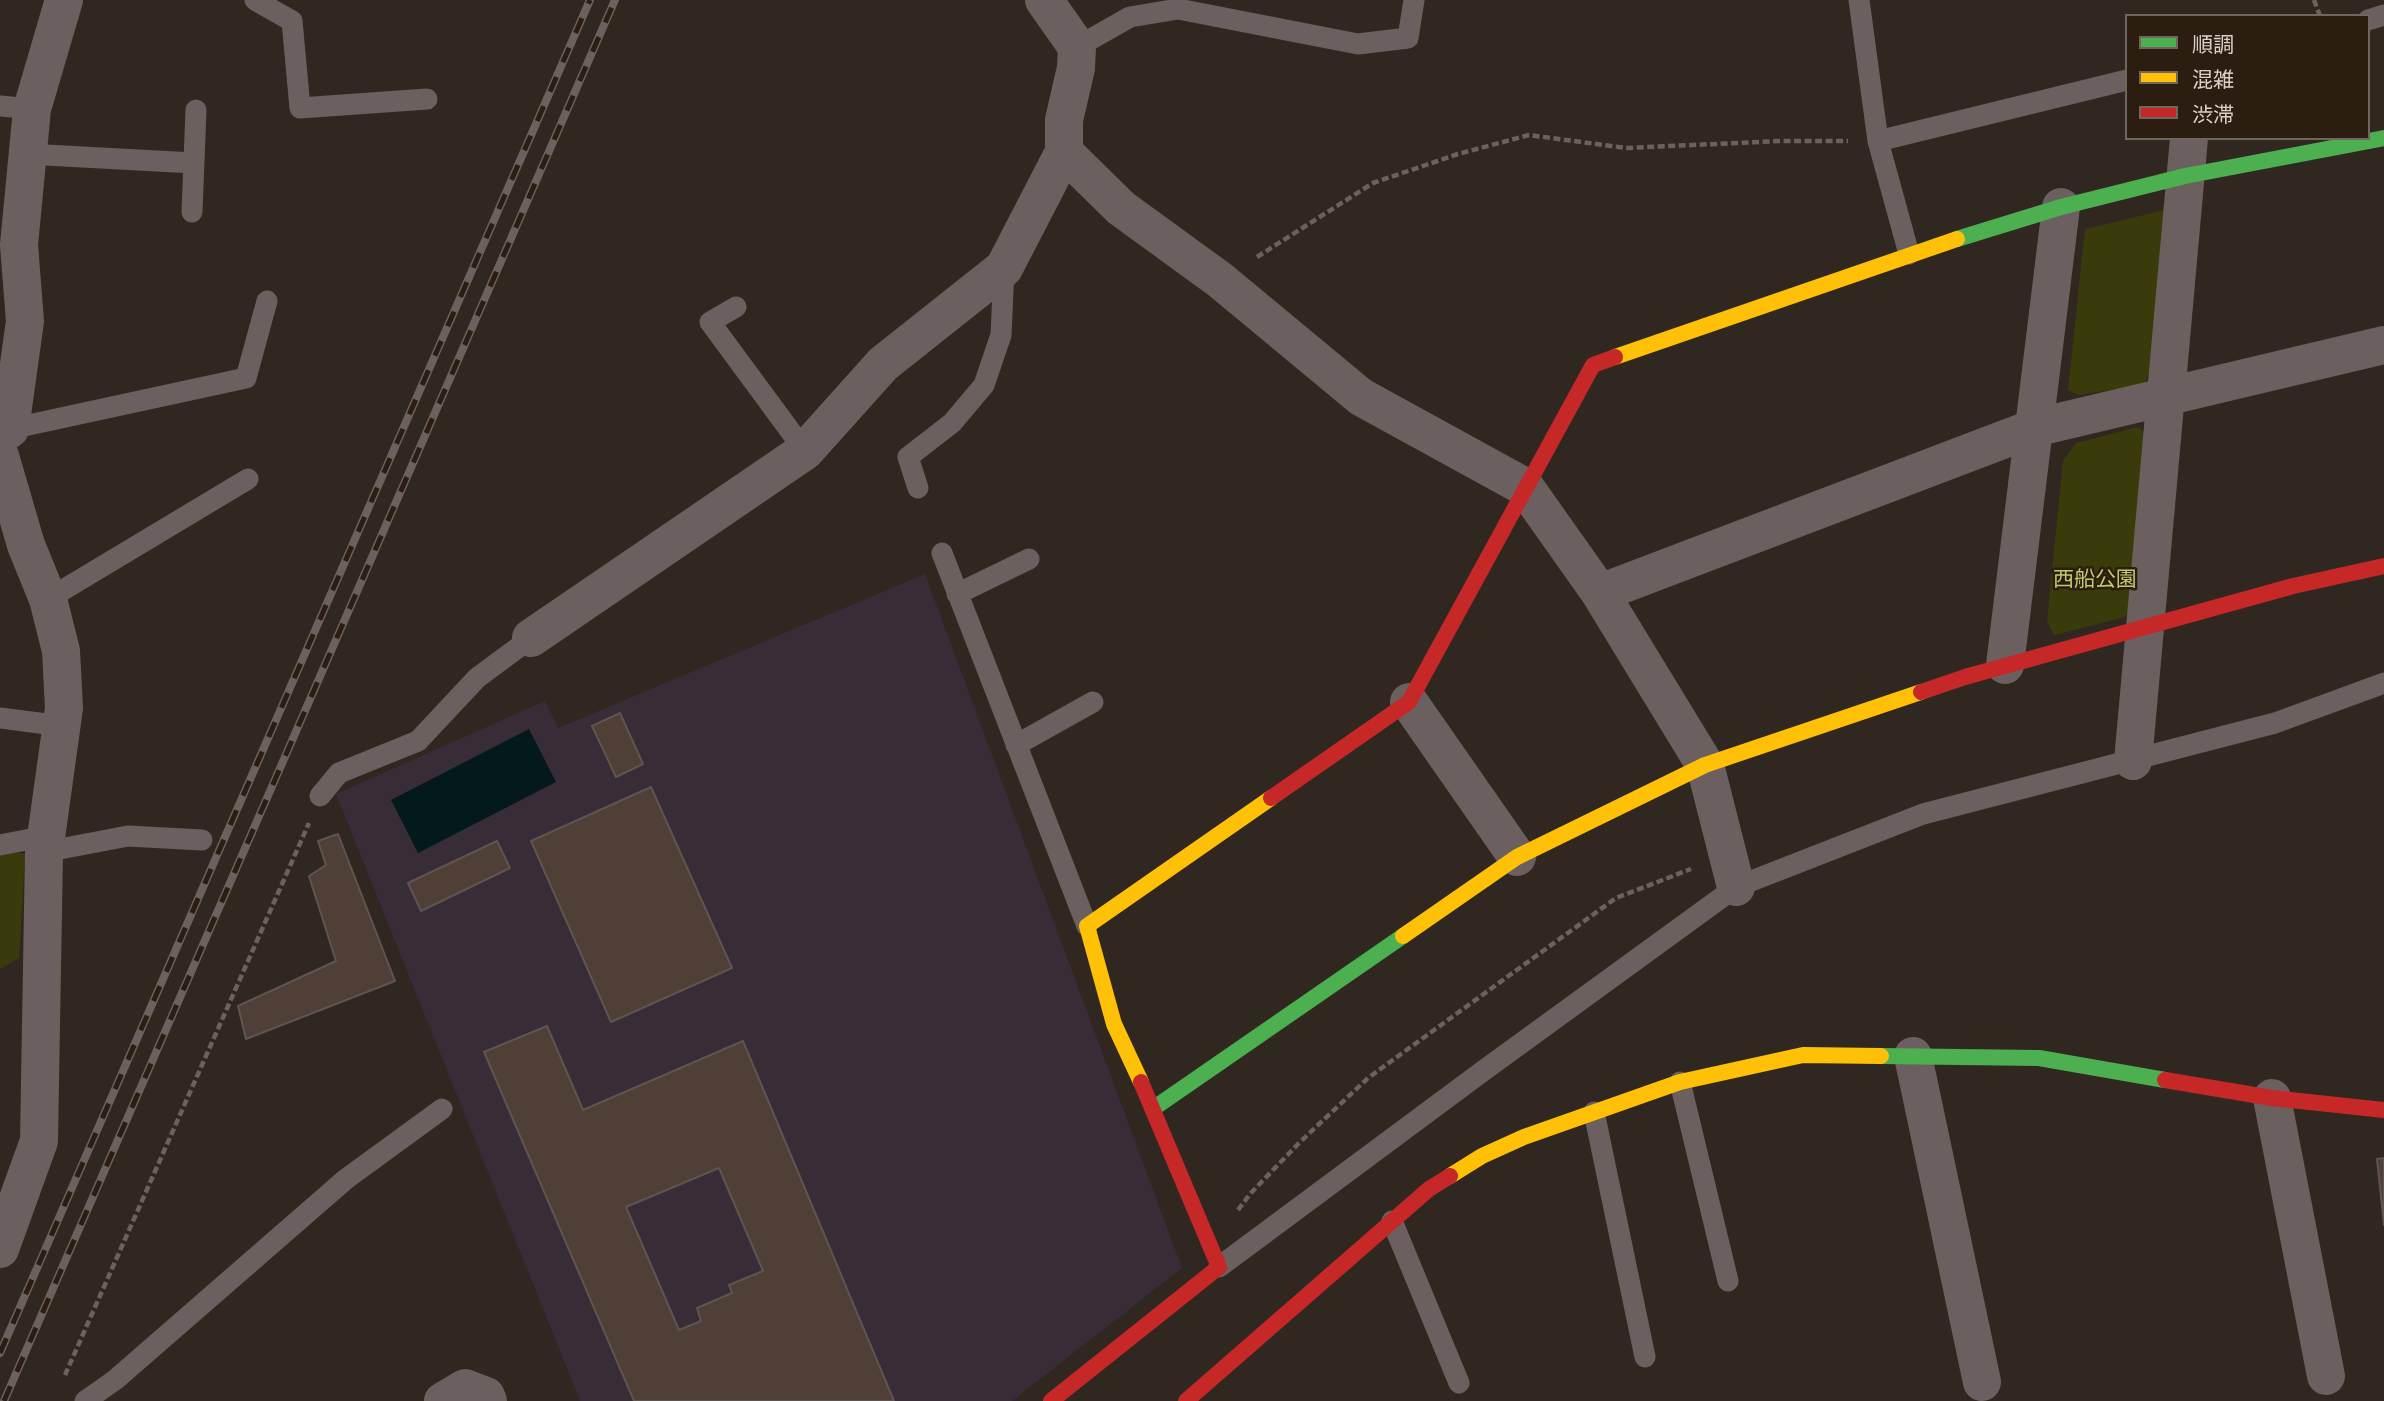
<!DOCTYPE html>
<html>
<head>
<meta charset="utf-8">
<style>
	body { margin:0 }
	#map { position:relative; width:2384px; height:1401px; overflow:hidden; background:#312721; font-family:"Asap Condensed","Noto Sans JP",sans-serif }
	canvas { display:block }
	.legend { position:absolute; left:2125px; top:14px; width:245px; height:126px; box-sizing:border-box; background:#2c1d11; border:2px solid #72655b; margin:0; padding:9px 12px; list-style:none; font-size:21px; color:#dbd0c9 }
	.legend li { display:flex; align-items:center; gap:14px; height:35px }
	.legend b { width:35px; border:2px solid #72655b }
</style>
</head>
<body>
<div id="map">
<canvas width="2384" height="1401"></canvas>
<ul class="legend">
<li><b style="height:9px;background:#4caf50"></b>順調</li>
<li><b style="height:9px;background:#ffc107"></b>混雑</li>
<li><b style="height:9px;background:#c62828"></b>渋滞</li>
</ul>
</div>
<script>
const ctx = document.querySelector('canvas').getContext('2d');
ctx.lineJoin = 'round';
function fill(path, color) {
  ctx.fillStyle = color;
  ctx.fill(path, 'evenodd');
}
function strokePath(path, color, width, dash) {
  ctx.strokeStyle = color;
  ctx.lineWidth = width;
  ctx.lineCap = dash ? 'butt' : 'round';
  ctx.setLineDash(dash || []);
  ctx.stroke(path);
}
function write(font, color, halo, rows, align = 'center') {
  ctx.font = font + ' "Asap Condensed","Noto Sans JP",sans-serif';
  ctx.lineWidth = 5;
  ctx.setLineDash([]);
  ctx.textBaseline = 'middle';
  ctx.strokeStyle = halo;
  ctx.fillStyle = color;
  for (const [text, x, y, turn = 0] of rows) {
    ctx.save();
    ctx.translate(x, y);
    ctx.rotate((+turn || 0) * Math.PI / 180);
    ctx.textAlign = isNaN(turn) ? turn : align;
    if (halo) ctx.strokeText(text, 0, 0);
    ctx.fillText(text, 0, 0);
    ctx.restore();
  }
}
const education = new Path2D(`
	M925,574l257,694 -170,133h-432l-244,-607 209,-93 13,27z`);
const green = new Path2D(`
	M2165,210l-10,152 -12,23 -65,10 -10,-5 17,-161z
	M2138,427l9,8 -10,165 -12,17 -71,18 -7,-14 16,-160 13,-18z
	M0,849l25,5 -6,104 -19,11z`);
const water = new Path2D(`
	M529,729l27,53 -138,71 -27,-53z`);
const building = new Path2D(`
	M620,713l23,51 -27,13 -24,-51z
	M651,787l81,181 -121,54 -80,-181z
	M338,834l57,147 -149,58 -8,-33 98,-45 -27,-85 17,-11 -8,-24z
	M497,841l13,27 -89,43 -13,-28z
	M547,1026l36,84 160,-69 151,360h-260l-150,-349zM719,1168l44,103 -34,14 3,8 -35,15 4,13 -22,9 -53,-123z
	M2384,1158v67l-7,-66z`);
const path = new Path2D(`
	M2314,0l6,16
	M1257,257l116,-74 85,-29 71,-19 97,13 155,-7h67
	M1238,1210l12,-16 49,-51 69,-65 248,-180 75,-29
	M65,1375l244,-552`);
const lane = new Path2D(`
	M255,0l37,21 8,87 127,-9
	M1859,0l19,141
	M2368,20l16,-5
	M1077,47l53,-30 48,-8 180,35 50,-6 6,-38
	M0,106l32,3
	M27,154l167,9
	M192,212l4,-102
	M1909,254l-31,-113 249,-61
	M736,307l-26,15 95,129
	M10,429l236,-51 21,-77
	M918,488l-10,-31 44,-34 32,-38 17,-50 3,-67
	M942,553l145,373
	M957,594l72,-35
	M48,599l200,-120
	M0,718l62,8
	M1016,745l77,-43
	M320,796l19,-23 79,-32 59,-63 54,-40
	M0,845l47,-9
	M44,852l84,-16 74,4
	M1680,1082l48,199
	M1594,1112l51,245
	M1392,1221l67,162
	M1219,1267l264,-196 253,-184 187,-73 352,-91 109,-40
	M85,1401l30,-21 231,-201 96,-70`);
const street = new Path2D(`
	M1064,152l57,56 99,72 141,117 164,90 75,106 105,172 31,122
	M0,436l10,-7 15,-108 -6,-76 13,-136 32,-109
	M0,456l26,89 22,54 13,52 3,57 -20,144 -5,289 -39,108
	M1600,593l434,-165 350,-83
	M531,638l274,-187 78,-87 121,-96 60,-116v-32l12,-52 1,-21 -33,-47
	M2005,665l56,-458
	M1409,702l108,155
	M2133,761l56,-623
	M1913,1056l69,326
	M2272,1098l54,278
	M443,1401l22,-13 21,8 2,5`);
const fast = new Path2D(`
	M1957,239l104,-32 124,-31 199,-38
	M1881,1056l158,2 126,22
	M1154,1108l249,-172`);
const slow = new Path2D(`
	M1615,357l342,-118
	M1403,936l114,-79 188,-92 216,-73
	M1141,1082l-27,-58 -27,-98 184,-128
	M1450,1176l32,-20 42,-19 156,-55 123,-27 78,1`);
const jam = new Path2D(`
	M1921,692l44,-15 328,-91 91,-20
	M1271,798l138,-96 184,-337 22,-8
	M2165,1080l107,18 112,12
	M1051,1401l168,-134 -78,-185
	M1186,1401l243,-212 21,-13`);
const rail = new Path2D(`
	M0,1353l590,-1353
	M4,1401l611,-1401`);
const parkNames = [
	["西船公園",2095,579]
];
fill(education, '#382c37');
fill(green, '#393b0b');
fill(water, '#04191a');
fill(building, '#4f3f36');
strokePath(building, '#5e5550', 2);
strokePath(path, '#6b625f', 4.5, [7, 3.5]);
strokePath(lane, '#6b605f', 21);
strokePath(street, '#6b605f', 38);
strokePath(fast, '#4caf50', 16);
strokePath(slow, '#ffc107', 16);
strokePath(jam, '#c62828', 16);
strokePath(rail, '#6b625f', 8);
strokePath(rail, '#2c1d11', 5, [16]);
write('21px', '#beca6b', '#2c1d11', parkNames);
</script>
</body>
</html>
